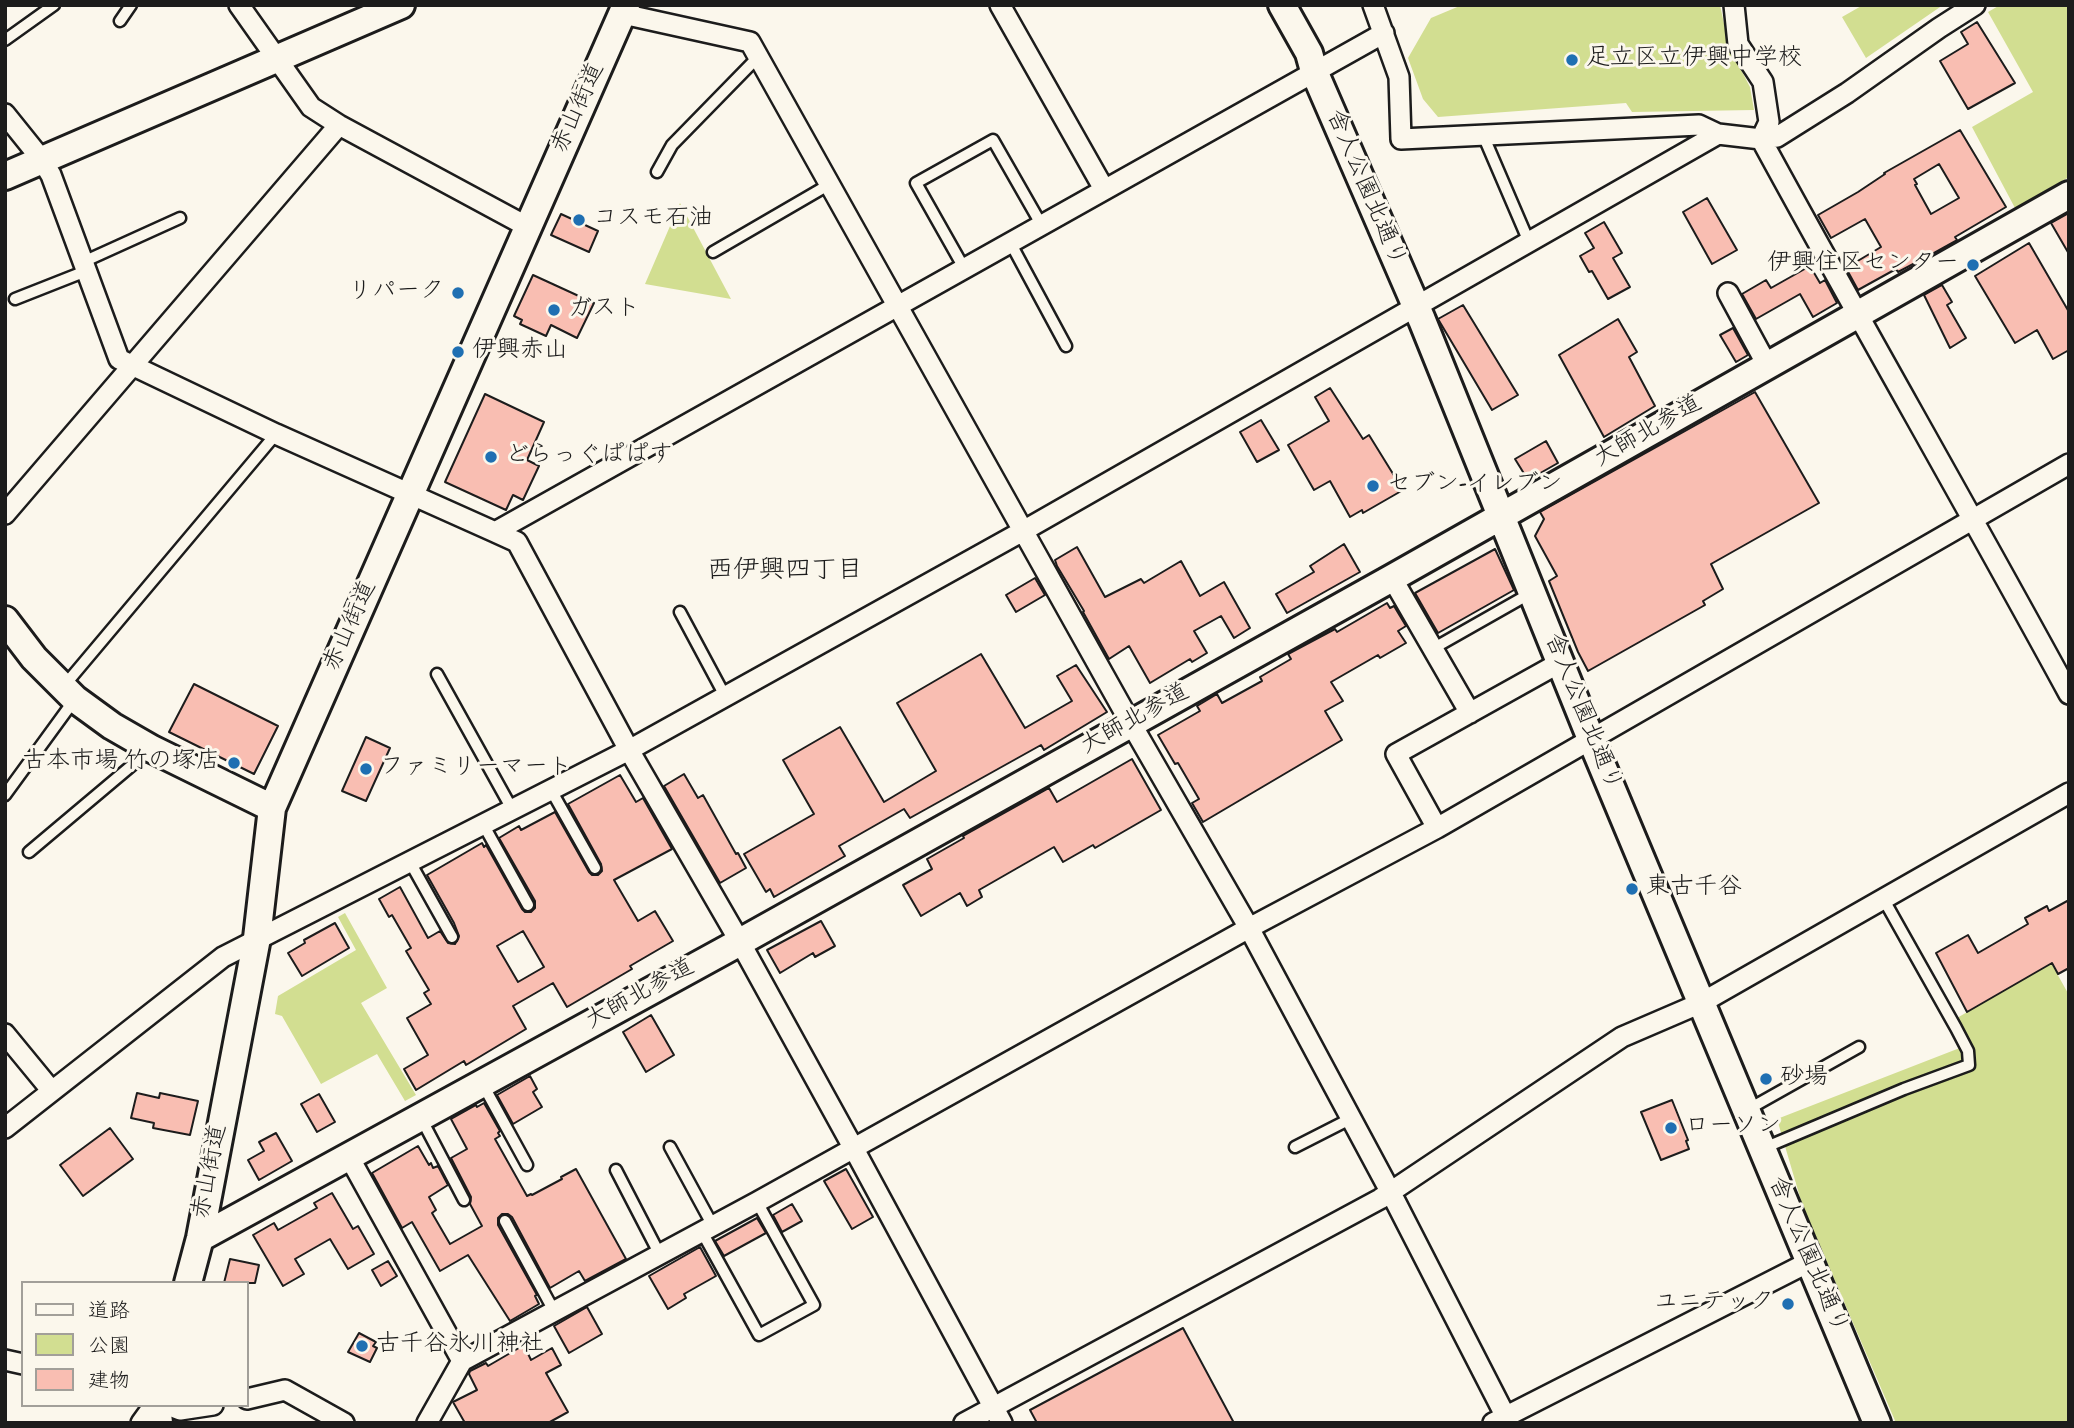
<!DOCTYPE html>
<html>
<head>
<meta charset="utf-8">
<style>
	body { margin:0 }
	#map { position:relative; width:2074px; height:1428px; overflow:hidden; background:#fbf7ec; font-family:"Gochi Hand","Klee One",sans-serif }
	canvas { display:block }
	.frame { position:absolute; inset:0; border:7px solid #1c1c1c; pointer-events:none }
	.legend { position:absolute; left:21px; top:1281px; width:228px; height:126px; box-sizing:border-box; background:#fbf7ec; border:2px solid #a29f99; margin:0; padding:9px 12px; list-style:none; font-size:21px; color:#1c1c1c }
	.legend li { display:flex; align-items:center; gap:14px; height:35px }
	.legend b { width:35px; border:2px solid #a29f99 }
</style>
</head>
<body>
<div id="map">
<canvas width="2074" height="1428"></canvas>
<div class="frame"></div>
<ul class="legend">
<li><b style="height:9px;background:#fbf7ec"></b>道路</li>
<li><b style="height:19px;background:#d2de91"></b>公園</li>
<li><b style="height:19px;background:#f9beb2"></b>建物</li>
</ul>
</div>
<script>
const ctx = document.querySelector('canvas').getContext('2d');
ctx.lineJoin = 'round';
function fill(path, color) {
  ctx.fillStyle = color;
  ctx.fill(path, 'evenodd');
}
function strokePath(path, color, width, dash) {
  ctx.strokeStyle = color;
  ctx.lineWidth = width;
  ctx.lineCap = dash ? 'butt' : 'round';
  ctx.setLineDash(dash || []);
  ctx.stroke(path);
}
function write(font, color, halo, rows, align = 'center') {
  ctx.font = font + ' "Gochi Hand","Klee One",sans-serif';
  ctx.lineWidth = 6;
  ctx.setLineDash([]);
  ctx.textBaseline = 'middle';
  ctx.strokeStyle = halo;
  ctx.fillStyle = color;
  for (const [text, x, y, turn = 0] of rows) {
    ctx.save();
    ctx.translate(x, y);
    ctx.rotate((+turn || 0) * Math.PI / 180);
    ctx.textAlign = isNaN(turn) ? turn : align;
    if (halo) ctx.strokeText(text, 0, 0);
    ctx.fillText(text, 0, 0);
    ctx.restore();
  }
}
const green = new Path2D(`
	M1462,5h258l9,42 21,40 4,23 -122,2 -6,-9 -188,14 -15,-18 -15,-41 23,-40z
	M1863,5h80l-77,53 -24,-41z
	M2000,5h69v172l-54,31 -43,-81 61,-35 -45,-80z
	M680,203l51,96 -86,-15z
	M345,913l42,75 -26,15 55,92 -11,6 -28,-47 -56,30 -39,-68 -7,-2 3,-18 78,-46 -18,-33z
	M2051,963l18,32v428h-173l-94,-219 -25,-85 193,-75 -13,-26z`);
const building = new Path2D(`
	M1977,22l38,61 -47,26 -28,-48 28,-17 -7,-12z
	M1960,130l46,77 -51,30 2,3 -27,15 -32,17 -2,-3 -38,21 -12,-22 35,-21 -16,-28 -34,19 -13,-23 40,-23 27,-18 -1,-1zM1939,164l20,34 -28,16 -16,-29 2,-1 -3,-5z
	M1707,198l30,52 -25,14 -29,-52z
	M2069,213v41l-18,-31z
	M561,214l37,17 -9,21 -38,-17z
	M1604,222l18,31 -9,5 17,29 -22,12 -16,-28 -3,1 -9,-16 14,-8 -9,-15z
	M2029,243l40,69v38l-16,9 -16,-29 -22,13 -40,-67z
	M1810,266l10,17 5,-3 12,23 -24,14 -13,-23 -44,25 -14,-25 24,-14 5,8z
	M533,275l61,28 -17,35 -26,-13 -5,11 -26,-12 2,-4 -8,-4z
	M1942,285l10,17 -5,3 19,33 -16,10 -26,-53z
	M1463,305l55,90 -26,15 -54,-91z
	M1618,319l19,33 -8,5 26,49 -51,31 -45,-82z
	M1733,328l15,27 -12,7 -16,-27z
	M1330,388l33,51 6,-4 34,55 -40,23 -1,-3 -12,7 -20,-36 -16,9 -26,-45 41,-24 -14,-24z
	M1755,392l64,111 -108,61 12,25 -20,12 2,4 -117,66 -10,-19 -29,-71 8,-5 -22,-40 9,-17 -4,-7z
	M485,394l59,28 -17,38 12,6 -16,34 -10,-5 -7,15 -61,-28z
	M1261,420l18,30 -22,12 -17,-30z
	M1546,441l12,22 -30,17 -13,-21z
	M1344,544l16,28 -73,41 -11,-19 38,-22 -4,-6z
	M1077,547l28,50 36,-18 3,4 37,-22 19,35 24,-14 26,46 -16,10 -13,-22 -27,15 13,22 -15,9 -2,-3 -40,24 -21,-37 -20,13 -26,-47 1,-1 -27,-45 -2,-6z
	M1495,549l19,41 -76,43 -23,-40z
	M1035,578l10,17 -29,17 -10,-17z
	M1387,603l3,5 4,-2 12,20 -8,5 8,12 -26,15 -2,-3 -47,27 12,19 -18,10 17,29 -139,82 -11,-19 7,-4 -21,-36 -3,1 -17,-29 42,-24 -3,-5 20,-12 5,9 40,-22 -2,-4 31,-18 -3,-5 47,-25 2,3z
	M981,654l44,74 47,-27 -15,-25 19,-11 31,47 -63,38 -3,-5 -131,73 -6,-9 -65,37 6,10 -71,41 -4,-8 -4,3 -22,-38 70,-40 -31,-54 57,-33 44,75 52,-31 -39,-68z
	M194,684l84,42 -24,48 -85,-42z
	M366,737l24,11 -24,53 -24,-10z
	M1132,759l29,51 -66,38 -2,-3 -30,17 -9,-15 -75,43 3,7 -15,9 -7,-13 -39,23 -18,-31 29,-16 -5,-10 37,-21 -1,-2 86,-48 8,14z
	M684,774l14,24 5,-3 33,59 2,-1 8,15 -26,15 -56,-97z
	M620,775l16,27 7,-4 29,51 -58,31 24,41 17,-10 18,30 -43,25 2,3 -65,38 -14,-24 -40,23 13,23 -60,36 -2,-4 -48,29 -12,-21 24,-14 -21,-37 24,-14 -7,-11 5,-3 -23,-39 5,-3 -19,-33 -3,2 -10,-18 21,-12 28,51 12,-7 8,12 7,1 4,-8 -5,-13 -27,-48 55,-32 2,4 2,-2 36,64 3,3h6l4,-4v-7l-36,-63 20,-12 2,4 34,-18 34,60 3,3h6l4,-4 -1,-7 -33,-60zM523,931l21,36 -26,15 -21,-36z
	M2069,900v68l-11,6 -6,-11 -85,49 -31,-59 32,-18 10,18 50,-29 -3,-6 22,-12 2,5z
	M821,921l14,25 -20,11 -2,-4 -33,20 -13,-23z
	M335,923l14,25 -47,28 -14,-23 17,-10 -1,-3z
	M651,1015l23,40 -28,17 -23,-40z
	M530,1076l7,13 -4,3 9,15 -29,17 -16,-29z
	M137,1093l22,5 1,-5 38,8 -8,34 -37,-7 1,-5 -23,-5z
	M319,1094l16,28 -18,10 -16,-28z
	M1672,1100l16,40 -2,1 3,8 -28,11 -20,-48z
	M484,1103l16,28 -2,2 2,3 -5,3 32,57 4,-2 1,1 30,-16 -1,-2 15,-8 50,90 -41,22 -6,-10 -29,17 -38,-71 -4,-3h-6l-4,4v7l39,70 -2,1 4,8 -29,17 -42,-66 -28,16 -28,-49 -10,6 -30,-55 46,-27 11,19 2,-2 2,5 5,-2 10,19 -19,12 7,13 -4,3 18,31 32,-18 -12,-22 1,-7 -20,-39 16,-9 -16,-30 25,-14 1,2z
	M110,1128l23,31 -50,37 -23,-31z
	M276,1133l16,28 -33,19 -11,-20 16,-9 -5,-9z
	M846,1169l27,48 -21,12 -28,-48z
	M332,1193l21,36 5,-3 16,28 -26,15 -18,-30 -35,20 9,15 -21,12 -30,-51 21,-12 4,7 39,-22 -3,-5z
	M792,1204l10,17 -20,11 -9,-17z
	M757,1218l9,15 -42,23 -9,-15z
	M700,1247l16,29 -32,18 2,4 -18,11 -19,-33z
	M230,1259l29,6 -4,18h-31z
	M388,1261l9,15 -16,10 -9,-16z
	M587,1307l15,27 -33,19 -15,-27z
	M1183,1328l51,95h-197l-7,-13z
	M359,1333l17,9 -3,4 4,2 -7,14 -22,-10z
	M524,1345l7,15 21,-12 9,17 -15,8 22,39 -20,11h-83l-12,-21 24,-12 -8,-16 1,-3 16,-8 2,3z`);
const lane = new Path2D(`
	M120,21l11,-16
	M5,40l49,-35
	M1483,135l46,107
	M657,172l15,-27 86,-88
	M1010,242l56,104
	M713,252l117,-68
	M83,262l97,-44
	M964,268l-48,-85 77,-43 48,84
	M15,299l71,-28
	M680,612l45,84
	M1434,648l97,-55
	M437,674l75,135
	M64,686l212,-252
	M551,790l44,78
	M5,795l70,-96
	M483,824l45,81
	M29,852l120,-101
	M410,862l42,75
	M482,1083l45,82
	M1747,1110l112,-63
	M422,1120l42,80
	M670,1147l43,79
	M1295,1147l55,-28
	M1764,1148l140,-59 65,-24 -1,-14 -12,-23 -72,-128
	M616,1170l44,85
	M505,1221l49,90
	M702,1232l57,103 55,-30 -57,-103`);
const street = new Path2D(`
	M239,5l72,102 28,18 189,102
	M1000,5l104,184
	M1373,5l26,72 2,62 298,-14 19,9 43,5 16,-2 70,-44 92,-65 36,-23
	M1734,5l4,39 25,38 6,40 -8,17c101,186 207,369 308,555
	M623,14l127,28 375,671 124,215 142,265 118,230
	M5,114l37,46 9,15 68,184 157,75 219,98 889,-499
	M1728,293l39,72
	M5,514l334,-389
	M495,532l22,10 112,208 111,192 114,207 148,274
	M1392,578l78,135
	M1437,828l-41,-74 165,-92
	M5,1034l46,56
	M5,1128l218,-171 406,-207 394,-219 695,-397
	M348,1155l114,206 -35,62
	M5,1360l18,4
	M462,1361l295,-159 492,-274 188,-100 632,-364
	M247,1399l38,-9 59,33
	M167,1405l13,5 33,-5
	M141,1423l13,-18
	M964,1423l416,-224 242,-162 79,-34 368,-210
	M1493,1423l316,-161`);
const secondary = new Path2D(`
	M1282,5l27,48 5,18 108,249 169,419 286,684
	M5,176l396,-171
	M5,620l29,38 41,41 37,27 40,23 120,59
	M200,1238l540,-296 652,-364 677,-383
	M188,1283l12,-45 57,-300 15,-130 354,-803
	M157,1405l2,18`);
const markers = [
	[1572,60,7,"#1f6fb2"],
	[579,220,7,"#1f6fb2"],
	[1973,265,7,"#1f6fb2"],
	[458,293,7,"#1f6fb2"],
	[554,310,7,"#1f6fb2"],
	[458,352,7,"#1f6fb2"],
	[491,457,7,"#1f6fb2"],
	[1373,486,7,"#1f6fb2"],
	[234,763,7,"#1f6fb2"],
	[366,769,7,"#1f6fb2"],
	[1632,889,7,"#1f6fb2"],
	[1766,1079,7,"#1f6fb2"],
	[1671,1128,7,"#1f6fb2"],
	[1788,1304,7,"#1f6fb2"],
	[362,1346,7,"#1f6fb2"]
];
const poiNames = [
	["足立区立伊興中学校",1586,60],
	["コスモ石油",593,220],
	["伊興住区センター",1959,265,"right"],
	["リパーク",444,293,"right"],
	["ガスト",568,310],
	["伊興赤山",472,352],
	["どらっぐぱぱす",505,457],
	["セブン-イレブン",1387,486],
	["古本市場 竹の塚店",220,763,"right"],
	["ファミリーマート",380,769],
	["東古千谷",1646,889],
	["砂場",1780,1079],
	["ローソン",1685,1128],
	["ユニテック",1774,1304,"right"],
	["古千谷氷川神社",376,1346]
];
const streetNames = [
	["赤山街道",580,109,-66],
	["舎人公園北通り",1364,189,67],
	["大師北参道",1649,433,-30],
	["赤山街道",352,627,-66],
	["舎人公園北通り",1581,713,68],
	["大師北参道",1136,721,-29],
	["大師北参道",641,996,-29],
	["赤山街道",212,1172,-79],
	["舎人公園北通り",1806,1256,67]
];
const neighbourhoodNames = [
	["西伊興四丁目",785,573]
];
fill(green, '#d2de91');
fill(building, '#f9beb2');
strokePath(building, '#1c1c1c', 2);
strokePath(lane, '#1c1c1c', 15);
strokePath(street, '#1c1c1c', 24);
strokePath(secondary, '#1c1c1c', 32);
strokePath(lane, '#fbf7ec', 10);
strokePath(street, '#fbf7ec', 19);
strokePath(secondary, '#fbf7ec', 26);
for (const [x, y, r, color] of markers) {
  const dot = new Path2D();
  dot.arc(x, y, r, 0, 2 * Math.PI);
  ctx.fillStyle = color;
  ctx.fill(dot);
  strokePath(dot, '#fbf7ec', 2.5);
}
write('24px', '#1c1c1c', '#fbf7ec', poiNames, 'left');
write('24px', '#1c1c1c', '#fbf7ec', streetNames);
write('26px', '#1c1c1c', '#fbf7ec', neighbourhoodNames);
</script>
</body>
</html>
